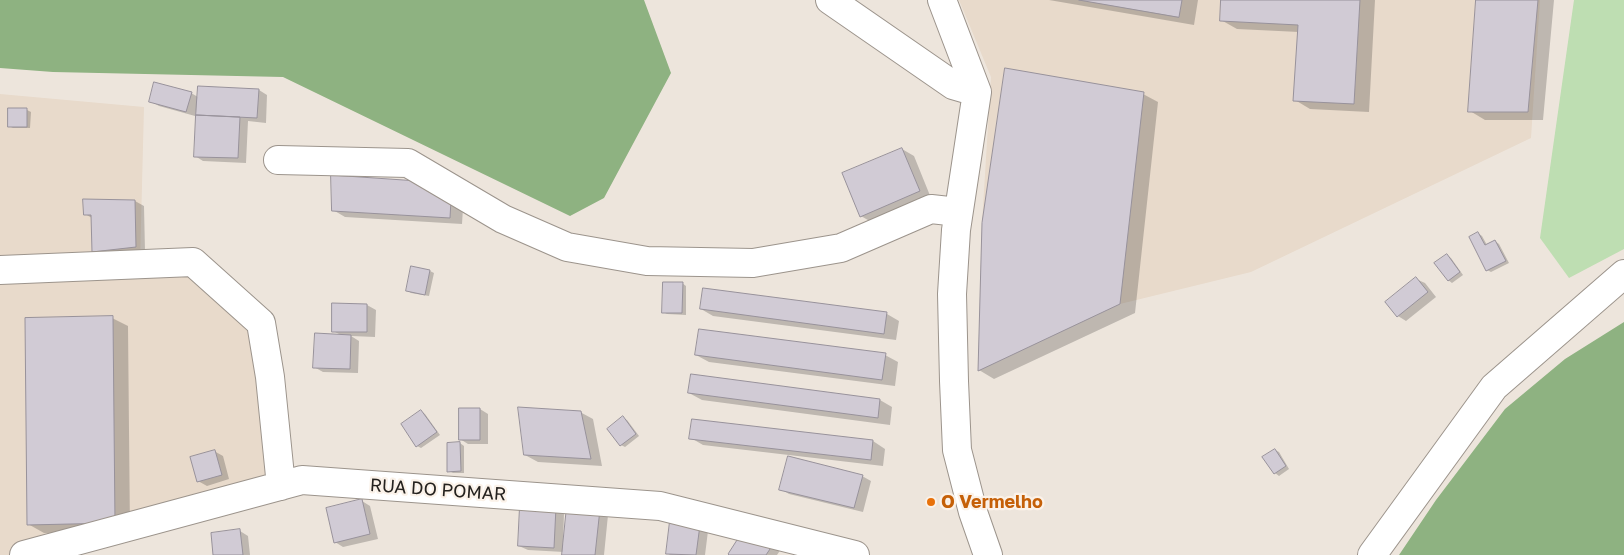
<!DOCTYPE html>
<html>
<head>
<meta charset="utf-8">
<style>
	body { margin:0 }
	canvas { display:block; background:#ede5dc }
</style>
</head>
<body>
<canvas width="1624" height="555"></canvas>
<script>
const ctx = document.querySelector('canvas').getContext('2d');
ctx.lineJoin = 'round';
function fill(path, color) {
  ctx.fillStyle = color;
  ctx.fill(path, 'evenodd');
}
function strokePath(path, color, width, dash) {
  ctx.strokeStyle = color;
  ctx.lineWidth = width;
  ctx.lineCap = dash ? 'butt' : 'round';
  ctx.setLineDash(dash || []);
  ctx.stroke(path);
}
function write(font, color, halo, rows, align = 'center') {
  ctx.font = font + ' "Golos Text",sans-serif';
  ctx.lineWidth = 4.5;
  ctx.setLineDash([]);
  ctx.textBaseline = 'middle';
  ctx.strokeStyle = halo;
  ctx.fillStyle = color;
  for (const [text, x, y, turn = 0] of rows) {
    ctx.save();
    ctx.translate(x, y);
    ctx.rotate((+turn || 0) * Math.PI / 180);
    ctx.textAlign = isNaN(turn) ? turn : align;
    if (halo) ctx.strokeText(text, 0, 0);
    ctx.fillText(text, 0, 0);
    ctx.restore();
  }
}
const built = new Path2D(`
	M959,0h581l-9,138 -280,134 -131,32 -142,67 4,-148 9,-146z
	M0,94l144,13 -4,157 53,-2 68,61 20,163 -257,69h-24z`);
const green = new Path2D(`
	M1574,0h50v249l-55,29 -29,-40z`);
const forest = new Path2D(`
	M0,0h644l27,73 -67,125 -34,18 -287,-139 -230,-5 -53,-4z
	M1624,322v233h-225l37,-55 69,-91 60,-50z`);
const shadow = new Path2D(`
	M1049,0h149l-4,25z
	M1223,0h152l-6,112 -59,-3 -15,-9 4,-68 -62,-3 -16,-9z
	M1477,0h77l-11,120h-58l-15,-9z
	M259,90l8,5 -1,28 -18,-2 -2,42 -43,-2 -8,-5 1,-46 -1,6 -36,-10 -9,-5 41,-8 7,4z
	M1143,94l15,8 -23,211 -141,66 -15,-9z
	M27,110l4,2 -1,16h-17l-4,-2z
	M902,149l12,7 17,42 -58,25 -12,-7z
	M417,182l46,26 -1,16 -117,-7 -12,-7z
	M84,201h51l9,5 1,45 -43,5 -9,-5 -1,-33 -7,-4z
	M1478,233l4,3 5,9 8,-4 4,3 10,19 -18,9 -4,-2z
	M1447,255l4,3 12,17 -11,8 -4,-3z
	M412,268l18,3 4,2 -5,23 -18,-3 -4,-3z
	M1416,279l9,4 11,14 -30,24 -8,-5z
	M682,283l4,3v29l-19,-1 -4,-2z
	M334,304l33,1 9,5 -1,27 -24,-1 8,5 -1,32 -35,-1 -9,-5 27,-32 -8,-4z
	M701,309l186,5 12,7 -3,19 -183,-24z
	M112,318l16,8 2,206 -86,1 -16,-9z
	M696,355h189l13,7 -3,24 -186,-24z
	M692,375l188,25 12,7 -2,18 -188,-25 -13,-7z
	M480,409l8,5v30h-20l-8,-5z
	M421,411l4,3 15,21 -19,13 -4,-2z
	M580,412l13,7 9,47 -64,-4 -13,-7z
	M623,418l4,2 12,16 -14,11 -4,-2 -13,-16z
	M693,420l180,21 12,8 -2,17 -180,-21 -12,-7z
	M460,443l4,3v27h-11l-4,-2z
	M1275,450l4,2 10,17 -10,7 -4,-3z
	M214,451l9,5 6,23 -22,7 -9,-5z
	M862,476l9,5 -8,31 -74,-18 -8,-5z
	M362,501l8,5 8,33 -35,8 -8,-5z
	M569,507l39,8 -4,40h-40v-3l-36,-2 -9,-4 37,-38 8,5 -1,31 2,1z
	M671,523l37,8 -3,24h-35l-3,-2z
	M240,531l8,5 2,19h-36z
	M739,540l44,6 -6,9h-46z`);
const building = new Path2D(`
	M1079,0h103l-3,17z
	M1221,0h139l-6,104 -61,-3 5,-76 -78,-4z
	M1476,0h62l-10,112h-60z
	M1005,68l139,24 -24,212 -142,67 4,-148z
	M154,82l38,10 -6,20 -37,-10z
	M198,86l61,3 -2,29 -61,-3z
	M8,108h19v19h-19z
	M196,115l44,2 -2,41 -44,-1z
	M902,148l18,43 -60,26 -18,-44z
	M331,175l87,6 33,19 -1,18 -118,-7z
	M83,199l52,1 1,47 -44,5 -1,-37h-7z
	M1478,232l7,13 10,-5 11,21 -20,10 -17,-34z
	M1447,254l13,18 -12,9 -14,-18z
	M411,266l19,4 -5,25 -19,-4z
	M1416,277l12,15 -31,25 -12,-15z
	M663,282h20l-1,31h-20z
	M703,288l184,24 -3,22 -184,-25z
	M332,303l35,1v28h-35z
	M113,316l2,207 -88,2 -2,-207z
	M699,329l187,24 -4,27 -187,-25z
	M315,333l36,2 -1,34 -37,-1z
	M691,374l189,25 -2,19 -190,-25z
	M518,407l63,4 10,48 -67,-4z
	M459,408h21v32h-21z
	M421,410l16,22 -21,15 -15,-23z
	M623,416l13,18 -16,12 -13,-17z
	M692,419l181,21 -2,20 -182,-21z
	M460,442l1,29 -14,1v-29z
	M1275,449l11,17 -12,8 -12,-17z
	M215,450l7,25 -25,7 -7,-25z
	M788,456l75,19 -9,33 -75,-18z
	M362,499l8,35 -36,9 -8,-35z
	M520,506l36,1 -2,41 -36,-2z
	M567,506l33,3 -5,46h-33z
	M670,521l30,4 -4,30 -30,-1z
	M240,529l3,26h-30l-2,-22z
	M725,532l51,8 -10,15h-37l-1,-1 9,-14z`);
const minor = new Path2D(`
	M830,0l123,85 24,7
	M942,0l35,92 -21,138 -4,64 2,87 3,69 16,62 15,43
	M278,160l130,3 95,56 64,28 80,14 106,2 88,-15 90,-39 27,3
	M0,270l193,-8 68,61 9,54 11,109
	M24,555l278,-75 358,26 195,49
	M1372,555l122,-168 130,-113`);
const markers = [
	[931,502,5,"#e8710a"]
];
const streetNames = [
	["RUA DO POMAR",438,490,4]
];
const foodNames = [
	["O Vermelho",941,502]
];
fill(built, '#e8dacb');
fill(green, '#bedeb2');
fill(forest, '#8eb281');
fill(shadow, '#0003');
fill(building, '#d1cbd5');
strokePath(building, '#98929b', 1);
strokePath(minor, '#9c948c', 30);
strokePath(minor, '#fff', 28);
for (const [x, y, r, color] of markers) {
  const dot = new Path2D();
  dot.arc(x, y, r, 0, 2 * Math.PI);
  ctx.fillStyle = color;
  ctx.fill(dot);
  strokePath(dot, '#fbf2e9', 2);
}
write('18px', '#25221f', '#fbf2e9', streetNames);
write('bold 18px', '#c56008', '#fbf2e9', foodNames, 'left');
</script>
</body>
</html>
